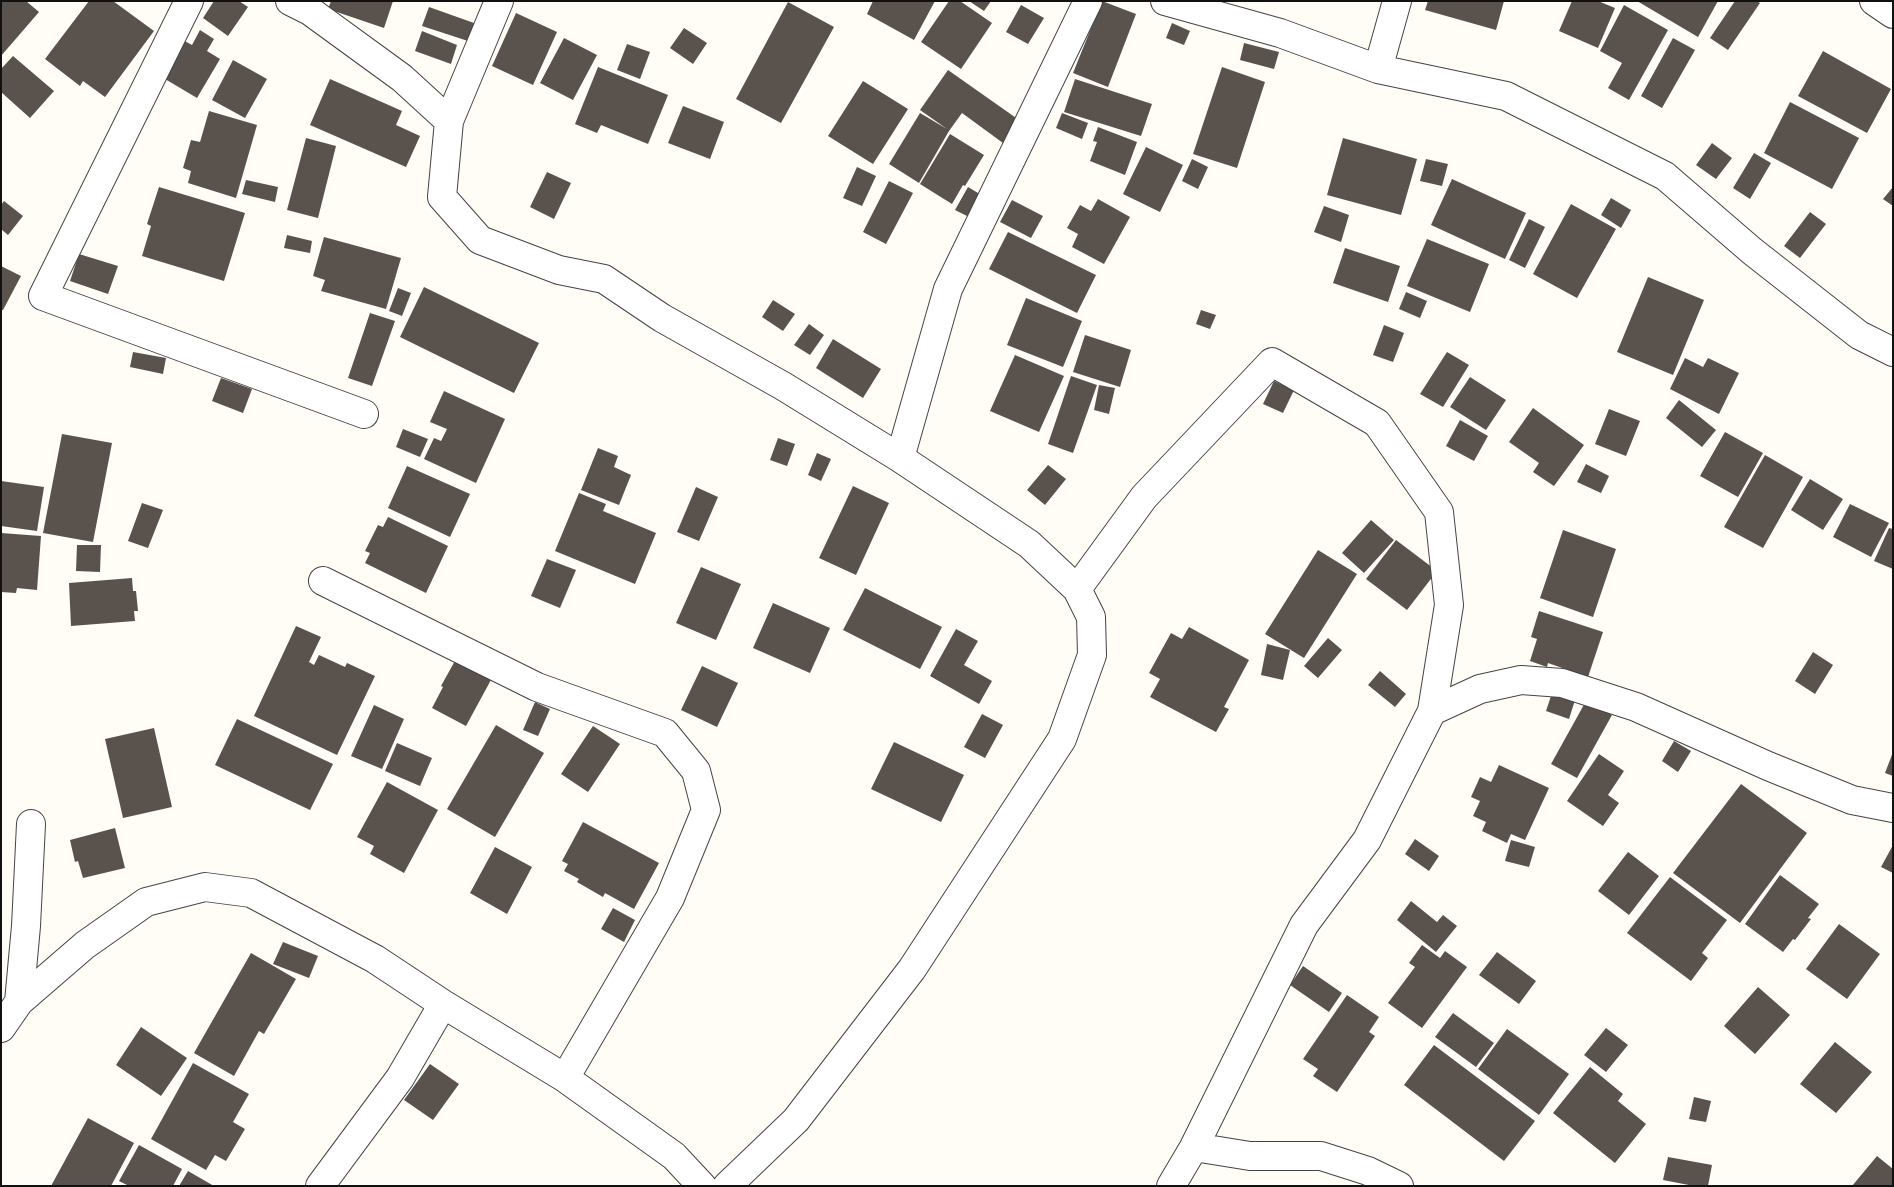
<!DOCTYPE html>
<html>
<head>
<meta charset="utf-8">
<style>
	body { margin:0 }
	#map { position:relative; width:1894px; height:1187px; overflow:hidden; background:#fffdf5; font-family:"Libre Baskerville",serif }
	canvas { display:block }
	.frame { position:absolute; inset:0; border:2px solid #111; pointer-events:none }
</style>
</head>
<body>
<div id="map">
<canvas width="1894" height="1187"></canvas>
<div class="frame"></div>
</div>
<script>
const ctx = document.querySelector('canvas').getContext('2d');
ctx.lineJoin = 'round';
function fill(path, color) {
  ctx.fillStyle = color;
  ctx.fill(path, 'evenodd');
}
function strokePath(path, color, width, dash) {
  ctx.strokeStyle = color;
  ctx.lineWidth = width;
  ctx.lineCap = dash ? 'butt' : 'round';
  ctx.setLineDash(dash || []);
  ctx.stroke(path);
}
const building = new Path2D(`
	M1,1h25l13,11 -38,44z
	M89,1h24l41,30 -49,66 -22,-16 -3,5 -35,-27z
	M214,1h25l9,6 -20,29 -25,-18z
	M331,1h62l-9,27 -56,-19z
	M873,1h62l-21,39 -47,-26z
	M949,1h11l32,22 -31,46 -40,-27z
	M969,1h22l-7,10z
	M1102,1l34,13 -28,73 -35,-14z
	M1428,1h76l-8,29 -71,-20z
	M1572,1h26l17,7 -17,40 -39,-17z
	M1637,1h81l-20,36z
	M1735,1h22l3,2 -32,47 -18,-12z
	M788,2l46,25 -53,96 -45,-24z
	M1021,5l23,13 -16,26 -22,-12z
	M1624,5l44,25 -39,70 -21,-12 14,-25 -22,-12z
	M429,7l45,16 -6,18 -46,-15z
	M516,13l41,19 -24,53 -41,-19z
	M1172,23l18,8 -6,14 -18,-7z
	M684,28l23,15 -14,21 -23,-16z
	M200,30l14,9 -7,12 13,8 -23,39 -37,-22 21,-37 11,6z
	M422,31l35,14 -6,19 -36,-13z
	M564,38l33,17 -24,45 -33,-17z
	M1673,38l22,12 -33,58 -21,-12z
	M1244,43l35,9 -5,17 -34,-9z
	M627,44l23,8 -10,27 -23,-9z
	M1823,51l68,38 -24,44 -69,-37z
	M13,56l41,35 -24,27 -29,-26v-23z
	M233,60l34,19 -22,39 -33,-18z
	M598,67l70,28 -20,49 -47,-19 -4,8 -22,-9z
	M1222,67l43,15 -28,86 -44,-14z
	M948,70l71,50 -16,23 -41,-30 -13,18 -30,52 -30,-19 31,-51 27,16 -27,-19z
	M330,79l72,32 -6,14 24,11 -14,31 -96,-42z
	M1075,79l77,25 -11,32 -77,-24z
	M863,81l45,28 -35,55 -45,-28z
	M1790,102l69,36 -27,51 -68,-36z
	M683,106l41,16 -14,37 -42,-16z
	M209,111l48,14 -21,73 -48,-15 3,-12 -8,-3 8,-28 9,2z
	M1062,113l26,10 -6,16 -26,-11z
	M1098,127l39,15 -12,33 -35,-14 7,-19 -4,-1z
	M950,134l34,21 -19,31 -2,-1 -11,19 -32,-20z
	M306,138l30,8 -18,72 -31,-8z
	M1343,138l74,21 -16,56 -74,-20z
	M1712,143l20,15 -16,21 -20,-14z
	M1146,147l37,18 -23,47 -37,-18z
	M1754,153l17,10 -21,36 -17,-11z
	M1192,159l16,8 -10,22 -16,-8z
	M1426,159l22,5 -6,22 -22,-5z
	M857,167l19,9 -14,30 -19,-8z
	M547,172l24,11 -17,36 -24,-12z
	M1452,179l74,34 -21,46 -74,-34z
	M246,180l32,7 -3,15 -33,-8z
	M889,181l24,12 -27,51 -23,-12z
	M159,187l86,26 -21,68 -82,-25 9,-30 -4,-2z
	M968,187l15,9 -12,22 -16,-8z
	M1893,187v19l-10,-7z
	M1611,198l20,12 -10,18 -20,-13z
	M1098,199l32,18 -26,47 -32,-17 6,-13 -11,-6 13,-23 11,6z
	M1012,200l31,16 -12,22 -31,-16z
	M4,201l19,15 -15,19 -7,-6v-24z
	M1571,204l45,25 -39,69 -44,-24z
	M1324,206l25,9 -8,27 -27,-10z
	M1810,212l16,12 -26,34 -16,-12z
	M1529,219l16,8 -20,41 -16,-8z
	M1008,232l88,43 -19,38 -88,-44z
	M287,235l25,6 -2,12 -26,-5z
	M324,237l77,21 -15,51 -65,-18 4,-11 -12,-4z
	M1427,239l62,25 -19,48 -63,-26z
	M1345,248l55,18 -12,36 -55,-19z
	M79,254l39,12 -10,28 -38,-13z
	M1,266l20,10 -18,34h-2z
	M1648,277l56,23 -31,75 -56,-23z
	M424,287l115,56 -25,50 -114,-56z
	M398,288l13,5 -9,23 -13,-5z
	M1406,292l21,9 -7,17 -21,-9z
	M1026,298l56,23 -19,46 -56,-22z
	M773,300l22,14 -12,17 -21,-14z
	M1201,310l15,5 -6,14 -14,-5z
	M370,313l25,8 -23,65 -24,-8z
	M809,324l15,11 -14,20 -16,-10z
	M1384,325l20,8 -11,29 -20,-7z
	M1085,335l46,15 -11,37 -47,-15z
	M833,339l48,30 -18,29 -47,-30z
	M133,352l33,6 -3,16 -33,-7z
	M1447,352l22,13 -26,42 -23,-13z
	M1015,355l49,21 -25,56 -49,-21z
	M1685,358l18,9 5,-9 31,15 -20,41 -49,-25z
	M1071,376l26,9 -24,68 -25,-9z
	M1470,377l36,23 -20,30 -36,-23z
	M221,378l31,11 -9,24 -31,-12z
	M1274,381l20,9 -11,23 -20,-9z
	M1099,385l16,3 -6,26 -15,-4z
	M444,391l61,28 -29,64 -52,-24 10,-21 7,3 6,-12 -17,-7z
	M1679,400l37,30 -14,17 -36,-29z
	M1533,408l51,37 -30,41 -21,-14 6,-9 -30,-21z
	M1609,409l31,12 -14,35 -31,-12z
	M1460,420l28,16 -14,25 -28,-15z
	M403,429l25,10 -8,18 -24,-10z
	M1725,432l38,21 -25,44 -38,-21z
	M62,434l50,9 -19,99 -50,-9z
	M778,438l17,6 -8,22 -17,-6z
	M598,448l20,8 -4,11 17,8 -12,30 -38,-15z
	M817,453l14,6 -10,22 -13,-6z
	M1765,455l38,22 -40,71 -39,-21z
	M1586,464l23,12 -8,17 -24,-11z
	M1048,465l18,14 -21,26 -18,-15z
	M407,466l63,28 -20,43 -62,-29z
	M1810,479l33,20 -20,31 -32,-20z
	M1,481l43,6 -7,44 -36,-5z
	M853,486l36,17 -33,72 -37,-17z
	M696,487l22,10 -19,44 -22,-9z
	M579,493l27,11 -3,7 53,22 -21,51 -80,-33z
	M142,503l21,7 -15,38 -20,-7z
	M1850,504l39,19 -18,34 -38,-20z
	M388,517l60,29 -22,47 -61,-30 5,-10 -5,-2 13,-26 5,2z
	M1371,520l23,20 -30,33 -22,-20z
	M1889,528l4,1v40l-19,-8z
	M1563,530l53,19 -23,68 -53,-19z
	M1,533l40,3 -4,54 -20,-2 -1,5 -15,-1z
	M1396,540l41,31 -30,39 -41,-31z
	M77,545h24l-1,27 -24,-1z
	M1318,550l39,24 -53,84 -39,-24z
	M547,559l29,11 -16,38 -29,-12z
	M701,567l40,17 -25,56 -40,-17z
	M132,578l1,13h3l2,20h-4l1,10 -64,5 -2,-43z
	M865,588l77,39 -22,42 -77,-39z
	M773,603l57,25 -20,45 -57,-25z
	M1539,611l64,21 -15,45 -40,-14 -1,4 -17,-6 7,-22 -6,-2z
	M296,626l25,11 -12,25 5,3 5,-10 26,12 2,-4 28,13 -38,79 -83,-39z
	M1189,627l60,33 -25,47 5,2 -13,23 -66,-35 10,-18 -11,-6 22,-40 11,6z
	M956,629l22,12 -14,24 28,16 -13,23 -49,-28z
	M1328,638l14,12 -24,28 -14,-12z
	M1267,644l23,6 -7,30 -22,-5z
	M1813,652l20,13 -18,29 -20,-13z
	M456,659l36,19 -26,48 -34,-18 11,-21 -2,-1z
	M702,666l36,17 -21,44 -36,-17z
	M1380,671l26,23 -11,13 -27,-22z
	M1553,690l23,7 -7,22 -23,-8z
	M1586,701l26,14 -35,63 -26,-14z
	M535,702l15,7 -12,27 -15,-6z
	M374,705l30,14 -22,50 -31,-13z
	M982,714l21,11 -18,33 -21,-11z
	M237,719l96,45 -23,46 -95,-45z
	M496,725l48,28 -49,84 -48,-28z
	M593,726l27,18 -32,48 -27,-18z
	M154,728l18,79 -49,11 -18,-79z
	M1674,741l17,10 -13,21 -16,-11z
	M894,742l70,33 -23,47 -70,-33z
	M397,743l35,15 -12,28 -35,-15z
	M1893,752v24l-8,-3z
	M1599,754l25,17 -16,24 11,8 -16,23 -36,-25z
	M1499,765l50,23 -24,52 -14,-6 -4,9 -25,-12 4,-9 -13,-6 7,-15 -9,-4 9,-20 11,5z
	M387,782l51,28 -34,63 -34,-19 4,-8 -17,-9z
	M1741,784l66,49 -67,90 -67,-50z
	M583,822l76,41 -25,46 -29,-16 -2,4 -26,-15 2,-3 -15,-8 4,-7 -6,-3z
	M115,828l10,40 -42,10 -5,-17 -3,1 -5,-22z
	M1415,839l24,17 -10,15 -24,-17z
	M1511,840l24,7 -6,20 -24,-6z
	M1893,845v28l-12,-6z
	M495,847l37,20 -25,47 -37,-21z
	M1628,852l31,24 -30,39 -31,-24z
	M1780,875l39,29 -11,14 3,1 -16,21 -2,-1 -10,13 -38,-28z
	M1670,877l57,43 -25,33 6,5 -17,23 -64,-48z
	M1411,901l26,21 6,-7 14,11 -21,26 -39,-32z
	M613,908l22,12 -11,22 -23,-13z
	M1839,924l41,30 -33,45 -41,-30z
	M283,942l35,14 -9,22 -36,-14z
	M1422,945l18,13 5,-7 22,16 -45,61 -34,-25 27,-36 -6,-4z
	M1497,952l39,29 -17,23 -40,-29z
	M251,953l45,26 -32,55 -5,-3 -25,45 -40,-23z
	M1303,966l39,27 -13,19 -39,-27z
	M1758,987l32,28 -35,39 -31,-28z
	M1347,995l32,22 -10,15 6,4 -38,56 -24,-16 5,-7 -15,-10z
	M1453,1013l41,30 -18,24 -41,-30z
	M141,1027l46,31 -26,38 -45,-31z
	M1606,1028l22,17 -22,27 -22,-17z
	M1507,1029l62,45 -30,41 -61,-46z
	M1835,1042l37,30 -36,41 -36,-29z
	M1434,1045l101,76 -31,40 -100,-76z
	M193,1063l56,31 -16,28 12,7 -19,32 -11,-6 -9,15 -55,-31z
	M430,1064l29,20 -26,36 -29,-20z
	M1590,1067l33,27 -5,7 28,23 -31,39 -62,-50z
	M1694,1097l17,4 -5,21 -17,-3z
	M88,1118l46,25 -23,43h-60z
	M139,1145l43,24 -9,17h-44l-10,-5z
	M1877,1156l16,13v17h-41z
	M1668,1157l44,8 -4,21h-14l-31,-6z
	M188,1171l26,15h-35z`);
const street = new Path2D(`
	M189,1l-146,295 321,118
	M290,1l20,10 92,67 47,43
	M499,1l-50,120 -7,76 38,43 79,30 45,9 58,39 121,68 117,72 129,86 48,45 14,28 1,38 -30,84 -150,230 -116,151 -69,66
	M1165,1l115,32 98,36 128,27 159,80 87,75 107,84 34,17
	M1874,1l19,13
	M1378,69l19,-68
	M900,458l48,-169 140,-288
	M323,581l214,106 128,46 31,38 10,39 -36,88 -105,180
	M1077,589l67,-92 128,-135 105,61 62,89 10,93 -17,106 -65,129 -63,85 -110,222 -23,39
	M1432,711l48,-22 41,-9 41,3 74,24 132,59 84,34 41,8
	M19,1002l7,-76 5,-102
	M1,1028l18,-26 66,-57 61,-43 59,-15 46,6 124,66 68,45 122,74 109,78 28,30
	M1194,1147l56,9h71l47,15 31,15
	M320,1186l80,-108 43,-74`);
fill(building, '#5a524d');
strokePath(street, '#444', 30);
strokePath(street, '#fff', 28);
</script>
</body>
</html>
